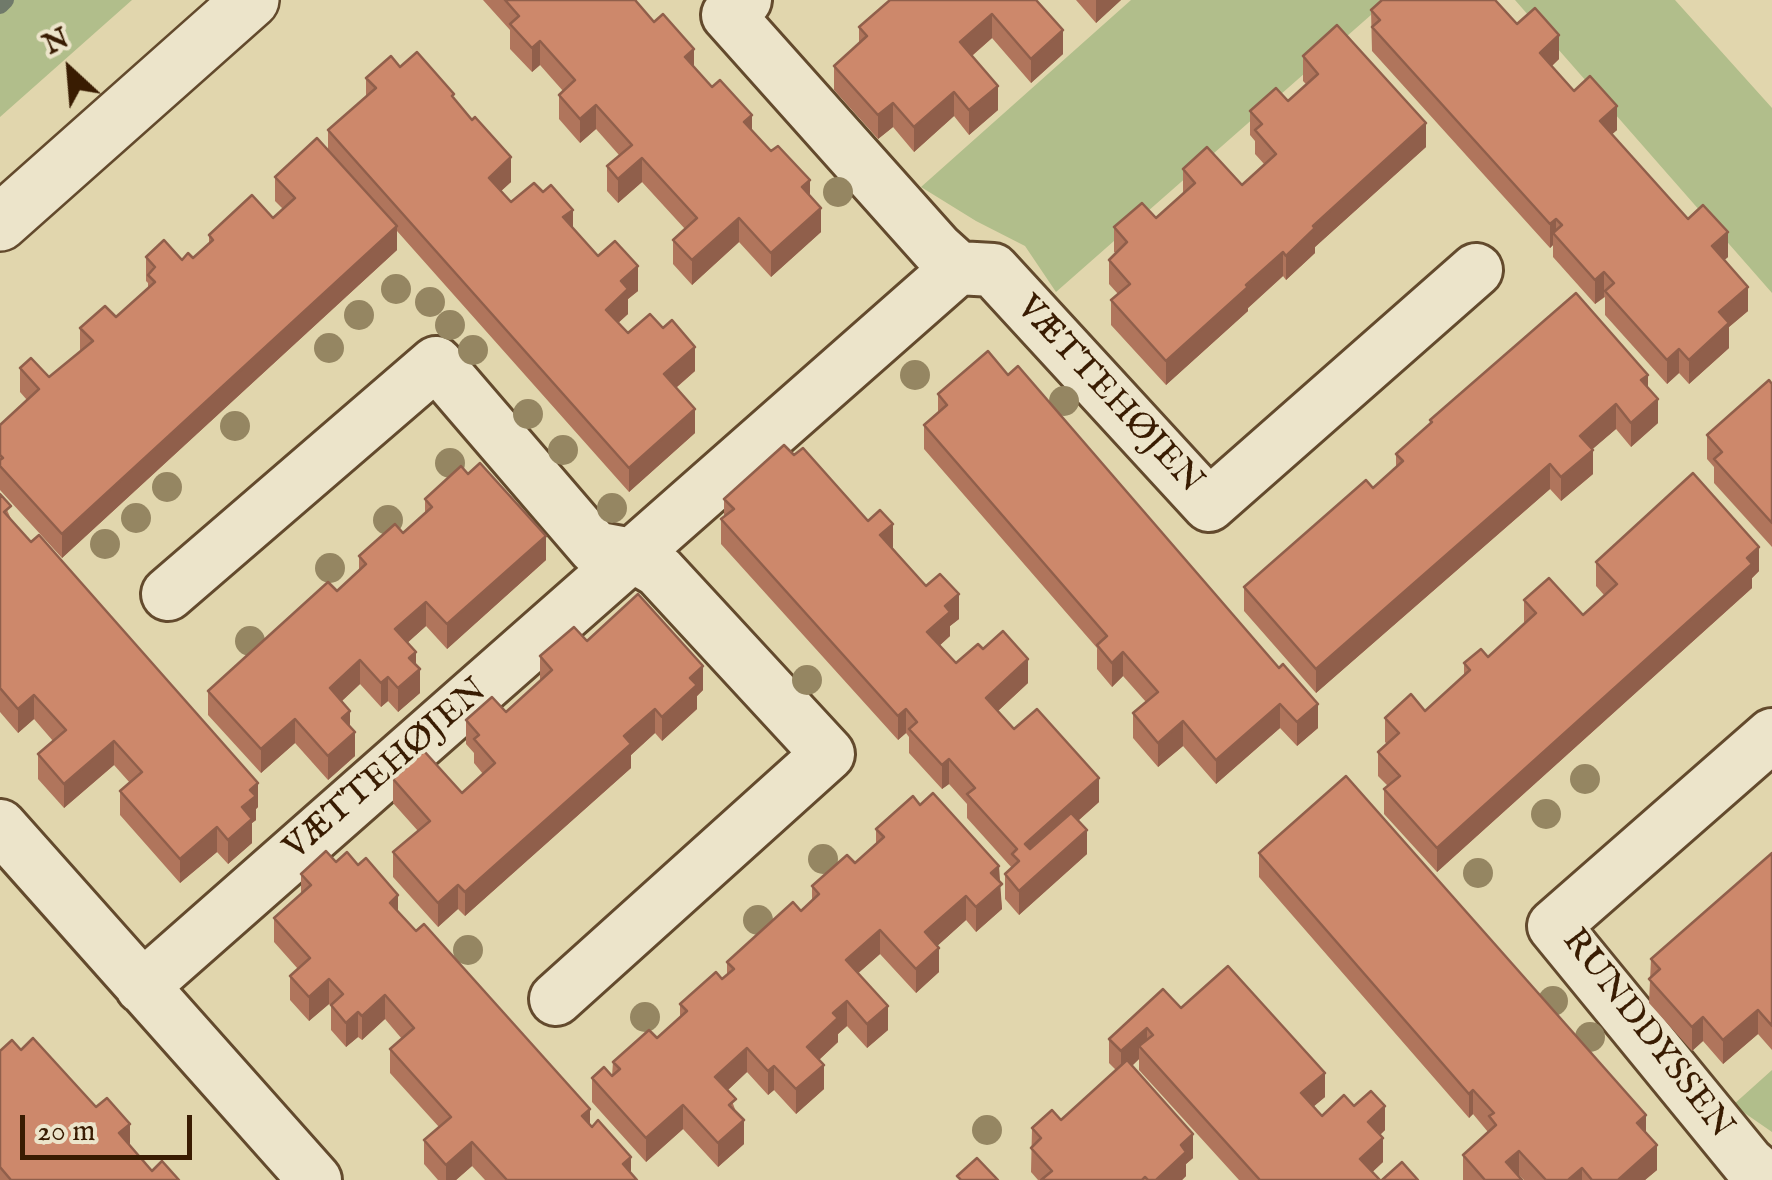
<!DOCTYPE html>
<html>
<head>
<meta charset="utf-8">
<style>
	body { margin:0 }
	#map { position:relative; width:1772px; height:1180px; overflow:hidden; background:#e1d6ad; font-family:"IM FELL English",serif }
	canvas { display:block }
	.north { position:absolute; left:20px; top:20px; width:100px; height:100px; -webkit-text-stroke:8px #ece4ca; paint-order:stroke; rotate:334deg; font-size:28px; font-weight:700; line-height:40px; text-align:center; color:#391c02 }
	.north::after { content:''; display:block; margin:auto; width:35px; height:45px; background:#391c02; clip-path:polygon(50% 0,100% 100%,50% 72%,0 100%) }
	.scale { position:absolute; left:20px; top:1115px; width:172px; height:45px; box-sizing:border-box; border:5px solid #391c02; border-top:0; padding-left:12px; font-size:30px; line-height:35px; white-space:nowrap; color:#391c02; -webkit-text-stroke:8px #ece4ca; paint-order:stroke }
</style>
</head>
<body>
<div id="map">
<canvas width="1772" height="1180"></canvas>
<div class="north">N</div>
<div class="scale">20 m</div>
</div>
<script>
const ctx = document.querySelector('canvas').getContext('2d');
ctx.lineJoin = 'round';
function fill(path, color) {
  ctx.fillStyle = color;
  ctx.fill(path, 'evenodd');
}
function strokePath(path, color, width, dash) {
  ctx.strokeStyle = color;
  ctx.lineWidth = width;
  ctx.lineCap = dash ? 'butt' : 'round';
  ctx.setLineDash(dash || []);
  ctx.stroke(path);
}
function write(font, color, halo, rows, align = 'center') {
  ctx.font = font + ' "IM FELL English",serif';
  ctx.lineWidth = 8;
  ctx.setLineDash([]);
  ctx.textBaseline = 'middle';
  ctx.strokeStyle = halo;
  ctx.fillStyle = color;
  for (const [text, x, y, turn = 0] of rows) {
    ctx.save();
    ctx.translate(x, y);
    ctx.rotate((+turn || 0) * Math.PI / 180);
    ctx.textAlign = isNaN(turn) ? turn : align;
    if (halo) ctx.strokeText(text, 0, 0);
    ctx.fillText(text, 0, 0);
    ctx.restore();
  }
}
const green = new Path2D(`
	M0,0h132l-132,117z
	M1131,0h257l-332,292 -31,-46 -49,-25 -55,-34z
	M1515,0h160l97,108v185z
	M1772,1070v62l-39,-27z`);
const stream = new Path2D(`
	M0,5l5,-5`);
const minor = new Path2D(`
	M745,0l-17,15 209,234 21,19 35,2 216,235 267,-235
	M168,594l268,-231 159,185 37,7 27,16 169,183 -272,245
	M1772,735l-218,191 194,237 18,16 6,1
	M0,826l315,354
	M142,987l816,-719`);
const tertiary = new Path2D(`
	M0,223l251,-223`);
const trees = [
	[838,192],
	[396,289],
	[430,302],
	[359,315],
	[450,325],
	[329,348],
	[473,350],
	[915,375],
	[1064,401],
	[528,414],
	[235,426],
	[563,450],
	[450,463],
	[167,487],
	[612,508],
	[136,518],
	[388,520],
	[105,544],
	[330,568],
	[250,641],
	[807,680],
	[1585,779],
	[1546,814],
	[823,859],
	[1478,873],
	[758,920],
	[468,950],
	[1553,1001],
	[645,1017],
	[1590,1037],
	[987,1130]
];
const wall = new Path2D(`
	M483,0h154v3l173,193 11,36 -50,45 -32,-35 -47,43 -19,-21v-24l12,-11 -43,-47 -24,21 -11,-12v-25l12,-11 -23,-26 -16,14 -21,-24v-24l4,-4 -23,-26 -8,7 -22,-23v-19z
	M1036,0l27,54 -32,29 -39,-45 -20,18 26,54 -29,25 -15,-19 -40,36 -21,-25 -15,12 -44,-49v-24l25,-22v-17z
	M1076,0h45l-25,23z
	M1371,10l146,14 42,35 -7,7 22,25 43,39 -5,4 76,85 40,38 -4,3 24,51 -19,16v21l-40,36 -10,-11 -12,11 -62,-69v-18l-10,7 -42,-47v-12l-3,3 -178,-197z
	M1303,56l123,91 -111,100v6l-29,27 -3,-4 -35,32v3l-82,74 -55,-60v-25l7,-6 -9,-10v-24l7,-7 -2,-1v-25l42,-9 27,-24v-25l59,16 23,-20 -10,-11v-13l-5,-6v-24l38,-10 18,-17 -3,-3z
	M400,67l54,32 57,83 -10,9 10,11 62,26 25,28 40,35 -10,8v15l-10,9 10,10 67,38 -19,17 19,45 -66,59 -232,-261v19l-335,308 -62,-68v-65l27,-25 -7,-8v-24l29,9 31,-25v-24l36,-11 32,-29v-5l-2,-2v-24l36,3 11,-2 16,-15v-8l64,-17 10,-9 -8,-8v-24l53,-26v-21l38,-34v-18z
	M1772,384v163l-58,-64v-16l-7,-8v-24z
	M1648,388l10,35 -27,24 -15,-18 -24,20 1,25 -32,27 -11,-12 -234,204 -72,-82v-24l129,-99 23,-21v-13l34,-30v-4z
	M938,394l380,334 -21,18 -17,-18 -64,56 -33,-38 -25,21 -25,-29v-25l13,-11 -23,-26 -11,11 -15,-18v-21l-173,-199v-24l14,-12z
	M794,455l99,93 33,38 33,33 -9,7v10l-11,10 17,17 27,-14 45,34 -30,28 16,18 85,73 -21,19 9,33 -68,61 -14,-16v-25l7,-6 -45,-50v-14l-18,-20 -7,5 -33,-36v-16l-3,-4 -8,7 -177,-196v-25l3,-2v-18z
	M0,494l11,25 247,288 -2,2v11l-4,3v20l-24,21 -11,-12 -37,31 -60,-68v-24l10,-8 -16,-18 -50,43 -26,-29v-25l15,-13 -19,-22 -16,14 -18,-21z
	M425,499l121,61 -99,89 -21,-23 -19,17 9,22 4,28 -22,19 -10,-11 -7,6 -21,-23 -19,18 9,24 5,30 -27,24 -33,-37 -34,30 -53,-58v-24l129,-100 22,-20v-15l44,-23 22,-20z
	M1596,562l163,9 -7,7v10l-315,284 -53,-58v-25l4,-3 -10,-10v-24l9,-8 -2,-2v-24l40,-7 39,-36v-12l24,-6 36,-33v-24l59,15 21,-20 -8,-9z
	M587,641l116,49 -6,6v13l-35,32 -7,-8 -24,22v13l-166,148 -7,-7 -20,18 -45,-50v-25l25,-21 -25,-28v-24l69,14 21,-19 -9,-11v-10l-8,-9v-24l40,-8 34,-31v-25z
	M920,805l79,77 3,27 -26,23 -10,-12 -29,26 2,26 -23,21 -36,-39 -22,19 30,57 -21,18 -20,-22 -9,8v8l-19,18 5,29 -28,25 -22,-24 -6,5 -21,-23 -19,18 8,22 8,32 -26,23 -35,-38 -37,33 -54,-60v-24l20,-2 1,-14 44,-24 23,-20v-14l47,-29v-13l74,-51 11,-10v-15l43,-23 21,-19v-15z
	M1259,853l387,280 11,37 -12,10h-121l-5,-5 3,5h-59v-25l25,-23 -15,-18 -4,4 -210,-241z
	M1772,853v197l-14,-16 -35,30 -20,-23 -11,10 -43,-48 2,-44z
	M336,862l62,50 192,213 47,55h-152l-13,-14 -16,14h-18l-14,-16v-24l15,-13 -49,-54v-24l12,-10 -17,-20 -23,21 -4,-3 -12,10 -15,-17v-24l-2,-2 -20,17 -19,-21v-24l8,-7 -24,-27v-24l27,-24v-20z
	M1181,1008l144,89 -11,9 8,10 32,-10 31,24 -5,5 3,27 -11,10 8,8h-141l-100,-110v-11l-7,7 61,92 -7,6v12l-4,4h-144l-7,-8 1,-44 29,-8 55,-50 -7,-7v-24z
	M21,1050l109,96 22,25 27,9h-179v-129z`);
const shadedWall = new Path2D(`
	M1096,0h25l-25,23z
	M992,14v24l-32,28v-24z
	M1063,30v24l-32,29v-24z
	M1559,35v24l-19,18v-24z
	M540,41v24l-8,7v-24z
	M694,49v24l-9,-16z
	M998,86v24l-29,25v-25z
	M954,92v24l-40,36v-25z
	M893,103v24l-15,12v-24z
	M596,105v24l-16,14v-24z
	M1617,106v24l-17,15v-24z
	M752,115v24l-8,-17z
	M1426,123v24l-111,100v6l-29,27v-24l27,-30z
	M511,157v25l-22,20v-24z
	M642,158v24l-24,21v-24z
	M810,180v25l-8,-18z
	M821,208v24l-50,45v-24z
	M573,210v24l-10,-17z
	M739,218v24l-47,43v-25z
	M1556,219v17l-3,-3v12l-3,3v-24z
	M397,226v24l-335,308v-24z
	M1728,232v25l-16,14v-25z
	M1283,252v24l-35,32v3l-82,74v-24z
	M638,266v25l-10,8v15l-22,20v-24l15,-29z
	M1604,272v25l-9,7v-24z
	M1748,287v24l-19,16v21l-40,36v-24l30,-48z
	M695,347v24l-31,27v-24z
	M1679,349v24l-12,11v-24z
	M1648,375v24l-7,-19z
	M1658,399v24l-27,24v-24z
	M1616,404v25l-36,31v-24z
	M695,409v24l-66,59v-24z
	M1593,450v24l-32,27v-24z
	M1550,464v25l-234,204v-24z
	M893,524v25l-13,-14z
	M546,536v24l-99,89v-25z
	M1759,547v24l-7,7v10l-315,284v-24z
	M959,594v25l-9,7v10l-23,21v-25l18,-26z
	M426,602v24l-31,28v-25z
	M416,652v20l4,-3v24l-22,19v-24l11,-30z
	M1123,652v24l-11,11v-24z
	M1028,659v24l-42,39v-24z
	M360,660v24l-30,28v-24z
	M703,666v24l-6,6v13l-35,32v-24l28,-39z
	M388,677v24l-7,6v-24z
	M34,695v24l-16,14v-24z
	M1280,704v24l-64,56v-24z
	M1318,704v24l-21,18v-24z
	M655,709v24l-24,22v13l-166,148v-24l159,-156z
	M906,709v24l-8,7v-24z
	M350,711v24l-8,-17z
	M295,719v24l-34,30v-24z
	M1183,721v25l-25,21v-24z
	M355,732v24l-27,24v-24z
	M114,741v24l-50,43v-24z
	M949,759v25l-7,5v-24z
	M1099,778v24l-74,66v-24z
	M258,783v24l-2,2v11l-4,3v20l-24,21v-24l22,-50z
	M217,827v25l-37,31v-24z
	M1087,830v24l-68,61v-24z
	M999,866l3,43 -26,23v-25l15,-34z
	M458,885v24l-20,18v-24z
	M398,895v24l-8,-16z
	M966,896v24l-41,37v-25z
	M880,930v24l-34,30v-24z
	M939,948v24l-23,21v-24z
	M329,979v25l-20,17v-24z
	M385,995v24l-23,21v-24z
	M847,1001v25l-9,8v8l-31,29v-24l26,-34z
	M888,1006v24l-21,18v-24z
	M1758,1010v24l-35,30v-24z
	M358,1012v25l-12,10v-24z
	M1703,1017v24l-11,10v-24z
	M1147,1028v24l-8,-6v13l-18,17v-25z
	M747,1048v24l-32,30v-25z
	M824,1065v24l-28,25v-25z
	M774,1066v24l-6,5v-24z
	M1325,1073v24l-24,20v-24z
	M1473,1090v24l-4,4v-24z
	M683,1105v24l-37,33v-24z
	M1385,1106v24l-17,16v-24z
	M590,1109v24l-8,-17z
	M1646,1115v24l-9,-16z
	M744,1120v24l-26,23v-24z
	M130,1124v24l-11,-15z
	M1193,1134v24l-7,6v12l-4,4h-26l25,-35z
	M1383,1138v24l-19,18 -4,-21z
	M472,1142v24l-16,14h-10v-15z
	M1657,1145v25l-12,10h-27z
	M1519,1151v24l-5,5 -8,-18z
	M631,1157v23l-8,-16z
	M1582,1168v12h-14z`);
const building = new Path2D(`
	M505,0h130l19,22 9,-8 31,35 -9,8 27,30 8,-7 32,35 -8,7 27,29 7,-5 32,34 -8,7 19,21 -50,45 -32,-35 -47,42 -19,-20 24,-22 -55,-60 -24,21 -11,-13 25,-21 -36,-40 -16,14 -21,-24 16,-15 -35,-39 -8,7 -22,-24 9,-8z
	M890,0h146l27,30 -32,29 -39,-45 -32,28 38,44 -29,24 -15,-18 -40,35 -21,-24 -15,12 -44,-49 33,-30 -8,-9z
	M1382,0h113l22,24 18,-16 24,27 -19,18 34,38 16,-15 27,30 -17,15 88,98 15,-14 25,27 -16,14 36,41 -29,25 10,11 -40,37 -10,-11 -12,11 -62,-69 9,-8 -10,-11 -9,8 -42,-47 9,-8 -6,-6 -6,5 -178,-197 8,-7 -9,-10z
	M1337,25l89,98 -113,103 2,2 -29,28 -3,-4 -37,33 2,2 -82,74 -55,-61 19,-16 -21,-24 18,-18 -13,-15 28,-24 14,15 39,-35 -12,-14 24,-22 35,38 34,-31 -21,-24 7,-6 -12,-13 26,-23 12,13 30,-27 -15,-18z
	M417,52l37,42 -2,2 20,24 3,-3 36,40 -22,21 22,24 23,-19 9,9 8,-7 22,25 -10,7 35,39 17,-15 23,25 -17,15 7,8 -22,21 22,23 22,-19 13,14 9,-8 23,27 -31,27 31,35 -66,59 -301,-338 48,-42 -10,-10 25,-22 9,11z
	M317,138l80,88 -335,308 -62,-68v-6l3,-2 -3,-3v-30l39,-36 -19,-21 11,-10 18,19 44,-36 -13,-13 25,-22 11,11 39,-35 -7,-7 7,-8 -9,-10 18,-17 18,20 6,-7 5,5 20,-18 -4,-5 43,-40 21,23 22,-20 -20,-21z
	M1576,293l72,82 -7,5 17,19 -27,24 -15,-19 -36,32 13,14 -32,27 -11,-13 -234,205 -72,-82 122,-107 7,8 30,-27 -7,-7 36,-32 -2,-2z
	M988,351l20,24 10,-9 261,302 4,-4 35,40 -21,18 -17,-18 -64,56 -33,-39 -25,22 -25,-30 25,-21 -35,-40 -11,11 -15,-18 10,-9 -183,-211 23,-20 -9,-11z
	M1769,380l3,4v139l-58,-64 8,-7 -15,-17z
	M784,445l10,10 9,-7 65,73 12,-11 13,14 -13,11 46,51 14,-12 19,20 -14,12 5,6 -23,20 29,31 22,-19 5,5 20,-18 25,28 -42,39 28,31 23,-20 62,69 -74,66 5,5 41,-36 16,17 -68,61 -14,-17 14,-13 -7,-7 5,-5 -50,-55 8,-6 -26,-29 -7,6 -33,-36 8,-7 -11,-13 -8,7 -177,-197 13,-10 -10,-10z
	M480,463l66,73 -99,88 -21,-22 -31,27 21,23 -7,6 11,11 -22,19 -10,-11 -7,6 -21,-23 -30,28 20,23 -8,7 13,14 -27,24 -33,-37 -34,30 -53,-58 120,-109 9,9 29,-27 -7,-8 36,-32 8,9 29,-26 -7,-8 36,-33 7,8z
	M1693,473l66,74 -12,11 5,6 -315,284 -53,-59 16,-13 -22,-24 21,-19 -14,-15 26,-24 14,17 45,-41 -6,-7 17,-14 7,8 48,-44 -12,-13 25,-22 34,37 34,-31 -21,-22z
	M0,494l11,12 -7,6 27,30 8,-7 219,248 -8,7 6,6 -14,11 10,12 -24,21 -11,-13 -37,32 -60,-68 22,-19 -28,-31 -50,43 -26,-30 28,-24 -32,-35 -16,14 -18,-21z
	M638,594l65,72 -13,12 7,7 -35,32 -7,-8 -31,27 7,8 -166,148 -7,-7 -20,18 -45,-51 37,-31 -37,-42 31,-28 38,42 33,-30 -21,-24 5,-4 -13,-15 26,-23 14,15 46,-42 -12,-14 34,-29 13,14z
	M1346,776l300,339 -9,8 20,22 -39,35h-26l-10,-12 -14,12h-22l-27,-29 -13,11 16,18h-37l-22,-25 33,-30 -7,-9 5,-3 -21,-23 -4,4 -210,-241z
	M933,793l66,73 -8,7 11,11 -26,23 -10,-11 -41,36 14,16 -23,21 -36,-39 -34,30 42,46 -21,18 -20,-23 -14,12 5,5 -31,29 17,18 -28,24 -22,-23 -6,5 -21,-23 -32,29 21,22 -7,6 15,15 -26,23 -35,-38 -37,33 -54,-60 12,-11 8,9 8,-7 -7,-7 36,-32 8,8 30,-27 -7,-7 36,-32 6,7 12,-10 -7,-7 66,-60 8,9 18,-17 -7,-8 35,-31 8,8 29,-26 -8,-8 37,-33 7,9z
	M326,851l10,11 11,-10 11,13 8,-7 32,37 -8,8 26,28 8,-7 166,185 -8,7 10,11 6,-7 33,37 -8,7 14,16h-130l-35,-38 -26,23 -22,-25 27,-23 -61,-68 24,-21 -29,-33 -23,21 -4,-4 -12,11 -15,-18 12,-11 -14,-15 -20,18 -19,-21 20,-18 -36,-40 37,-33 -10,-11z
	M1772,853v173l-14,-16 -35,30 -20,-23 -11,10 -43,-48 11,-10 -9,-10z
	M1228,966l97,107 -24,20 21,23 22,-21 10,11 17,-15 14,15 -17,16 15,16 -23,21 20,21h-120l-121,-134 14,-11 -6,-7 -26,23 -12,-12 54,-50 18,19z
	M33,1038l63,69 11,-9 23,26 -11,9 33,38 10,-10 17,19h-168l-11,-13v-116l12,-11 9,10z
	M1127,1060l66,74 -12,11 5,7 -30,28h-8l-3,-3 -3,3h-101l11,-9 -21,-23 10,-10 -9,-10 20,-18 9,10z
	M977,1158l21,22h-37l-4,-4z
	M1402,1162l16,18h-36z`);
const streetNames = [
	["VÆTTEHØJEN",1108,396,47],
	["VÆTTEHØJEN",387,771,-41],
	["RUNDDYSSEN",1646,1035,52]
];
fill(green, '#b1be8b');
strokePath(stream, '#707a6a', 18);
strokePath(minor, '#634a2d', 58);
strokePath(tertiary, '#634a2d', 60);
strokePath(minor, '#ece4ca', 52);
strokePath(tertiary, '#ece4ca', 55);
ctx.fillStyle = '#958662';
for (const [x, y] of trees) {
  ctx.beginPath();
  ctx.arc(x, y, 15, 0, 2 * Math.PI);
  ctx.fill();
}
fill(wall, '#b0755c');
fill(shadedWall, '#905f4b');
fill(building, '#cd886b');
strokePath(building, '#905f4b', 2.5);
write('35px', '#391c02', '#ece4ca', streetNames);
</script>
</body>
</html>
